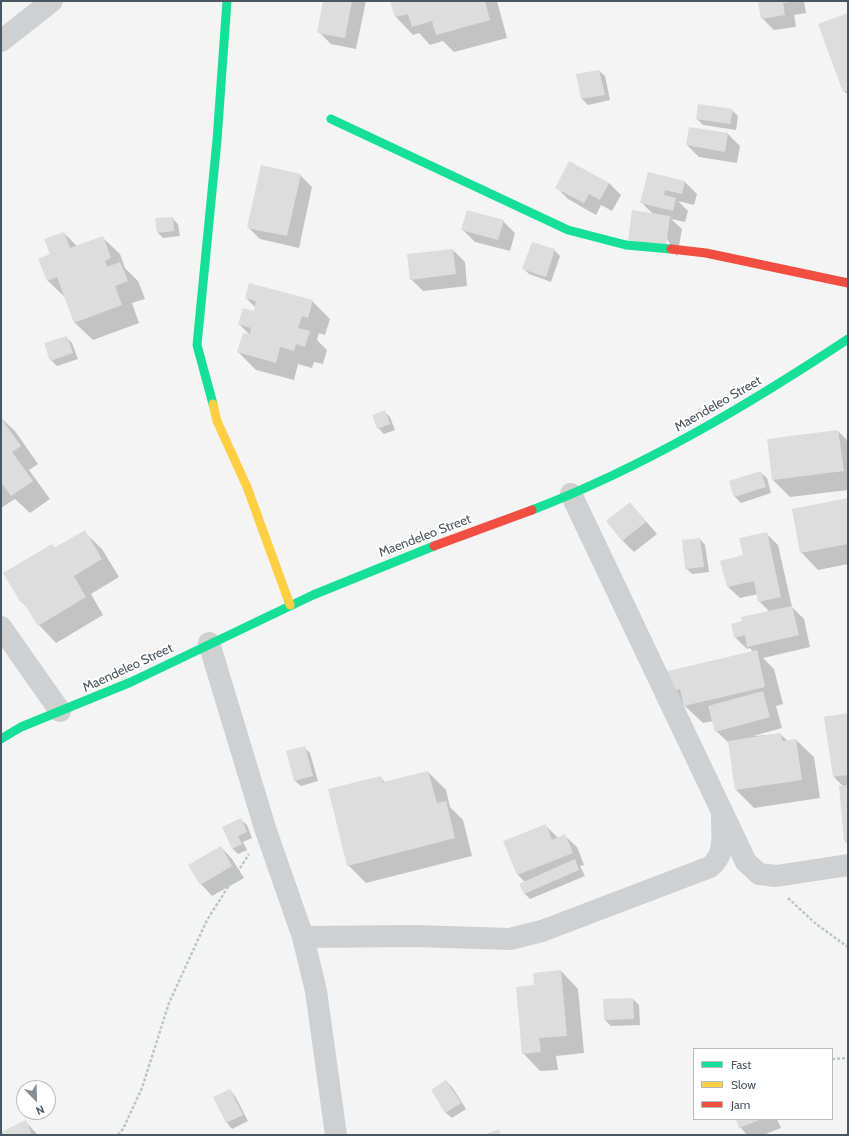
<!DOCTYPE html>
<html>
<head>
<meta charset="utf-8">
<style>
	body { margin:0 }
	#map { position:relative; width:849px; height:1136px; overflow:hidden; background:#f4f4f4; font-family:Cabin,sans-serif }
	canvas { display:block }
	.frame { position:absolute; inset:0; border:2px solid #4a5661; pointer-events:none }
	.legend { position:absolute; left:693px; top:1048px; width:140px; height:72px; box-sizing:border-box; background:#fff; border:1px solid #b7bbc0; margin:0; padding:5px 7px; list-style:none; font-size:12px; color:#4a5661 }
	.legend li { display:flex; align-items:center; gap:8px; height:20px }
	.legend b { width:20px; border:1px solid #b7bbc0 }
	.north { position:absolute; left:16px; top:1080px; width:40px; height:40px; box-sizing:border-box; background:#fff; border:1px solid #b7bbc0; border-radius:50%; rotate:157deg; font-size:11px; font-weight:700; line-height:16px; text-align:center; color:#4a5661 }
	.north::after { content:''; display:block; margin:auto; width:14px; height:18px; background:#868d94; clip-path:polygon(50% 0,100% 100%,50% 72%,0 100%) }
</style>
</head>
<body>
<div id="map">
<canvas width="849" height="1136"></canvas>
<div class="frame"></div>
<ul class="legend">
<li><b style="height:5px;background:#16e098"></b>Fast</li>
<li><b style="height:5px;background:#ffcf43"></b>Slow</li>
<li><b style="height:5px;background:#f24e42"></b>Jam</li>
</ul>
<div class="north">N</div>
</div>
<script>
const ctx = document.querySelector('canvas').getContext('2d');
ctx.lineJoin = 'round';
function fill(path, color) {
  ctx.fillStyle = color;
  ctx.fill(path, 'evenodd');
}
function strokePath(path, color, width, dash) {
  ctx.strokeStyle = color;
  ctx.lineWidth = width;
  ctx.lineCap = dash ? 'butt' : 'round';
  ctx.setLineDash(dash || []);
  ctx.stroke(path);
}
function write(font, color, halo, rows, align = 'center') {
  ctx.font = font + ' Cabin,sans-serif';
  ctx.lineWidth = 4;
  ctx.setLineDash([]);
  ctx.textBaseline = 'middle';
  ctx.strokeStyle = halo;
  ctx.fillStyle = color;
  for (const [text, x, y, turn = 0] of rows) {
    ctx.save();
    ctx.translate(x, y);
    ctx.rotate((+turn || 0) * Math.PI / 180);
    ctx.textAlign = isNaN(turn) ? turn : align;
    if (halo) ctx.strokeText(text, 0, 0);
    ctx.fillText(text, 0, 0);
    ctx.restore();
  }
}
const shadow = new Path2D(`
	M324,1h42l-10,48 -25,-5 -12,-12z
	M391,1h106l10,37 -53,14 -11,-11 -13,4 -11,-12 -6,2 -17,-18z
	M759,1h45l2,12 -12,2 2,12 -22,3 -12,-12z
	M848,14v81l-4,-4z
	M599,71l6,5 5,24 -22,5 -6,-6 -5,-24z
	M732,110l6,6 -2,14 -33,-5 -6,-6z
	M690,128l38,6 12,12 -3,17 -38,-6 -12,-12z
	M649,173l36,9 12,12 -3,11 -16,-4 10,10 -3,11 -14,-3 11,10 -5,28 -23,-42 -13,-13z
	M300,175l12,12 -13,61 -39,-9 -12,-12z
	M609,183l12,12 -9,16 -11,-6 -5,10 -28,-16 -12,-12z
	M172,218l6,6 2,12 -17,2 -6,-6z
	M503,221l12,12 -5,18 -35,-9 -12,-12z
	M64,233l13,13 25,-9 18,17 5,14 13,13 7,18 -13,4 7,20 -46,17 -18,-17 -9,-25 -18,-17 -9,-22 12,-4z
	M453,250l12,12 2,24 -44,5 -12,-12z
	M554,250l6,6 -9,26 -22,-8 -5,-5z
	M246,298l66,3 18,18 -5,16 -6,-2 -2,7 10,10 -4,14 -9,-2 -2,6 -14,-4 -4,16 -38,-10 -18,-18 13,-16 -12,-12 15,-12 2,-4z
	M66,337l6,6 6,16 -21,7 -6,-6z
	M384,411l6,6 5,13 -11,4 -6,-6z
	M1,418l14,13 23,33 -9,6 21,29 -20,14 -15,-14 -14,9z
	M838,431l10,10v49l-58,7 -17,-17z
	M761,473l6,5 4,15 -30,10 -6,-6 -4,-15z
	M848,499v65l-30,6 -17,-18z
	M630,503l27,31 -23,18 -12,-12z
	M84,532l18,17 17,28 -28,17 12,21 -47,28 -17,-18 -9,-15 -8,-8 30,-57 4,4z
	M766,533l12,12 14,62 12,12 6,28 -47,11 11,11 9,35 -7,2 6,22 -29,8 27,-2 8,7 8,-1 18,17 6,41 -66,10 -18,-18 -7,-47 -13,-12 -3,-10 -10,2 -34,-32 84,-39 -3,-4 -3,1 -12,-12 35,-25 -11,-11 -1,-7 -18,4 -12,-11 16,-31z
	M700,539l5,6 4,27 -17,2 -6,-6z
	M848,714v130l-3,-3 -2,-55 -9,-9 -9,-60z
	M304,747l6,6 8,28 -17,5 -6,-5z
	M428,772l18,18 4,17 13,13 9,36 -106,27 -18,-18 32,-88 6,6z
	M241,820l6,5 5,13 -9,4 4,8 -9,4 -6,-6z
	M545,825l13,13 7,-2 12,11 7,18 -4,1 5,10 -55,23 -5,-5v-12l-8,-8z
	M221,847l11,12 12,19 -32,18 -11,-12z
	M561,971l17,18 6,64 -28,3 2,14 -18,1 -17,-18 12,-67z
	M633,999l6,6 1,20 -29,1 -6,-6 -1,-20z
	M446,1081l6,6 14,22 -14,9 -6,-5 -14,-23z
	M230,1090l5,6 13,25 -16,8 -5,-6 -13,-25z
	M737,1119h40l4,9 -18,7h-16l-7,-8z
	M25,1121l13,14h-37v-2z`);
const building = new Path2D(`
	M323,1h29l-7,37 -28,-5z
	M390,1h95l5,19 -54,15 -4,-14 -20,6 -4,-13 -13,3z
	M758,1h33v1l-8,1 2,12 -24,4z
	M848,13v77l-5,2 -25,-68z
	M599,70l6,25 -24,4 -5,-25z
	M698,104l35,5 -3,15 -34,-5z
	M689,127l39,6 -3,19 -39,-7z
	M569,161l40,22 -9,17 -11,-6 -5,9 -29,-15z
	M261,165l40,9 -14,62 -40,-8z
	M648,172l37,9 -3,13 -17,-4 -1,5 12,3 -3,13 -33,-8z
	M467,210l37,10 -6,20 -37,-10z
	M632,210l38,6 -4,30 -38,-6z
	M173,217l1,14 -17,2 -2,-15z
	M64,232l6,16 33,-12 8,22 -6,3 2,6 13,-5 8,19 -13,5 7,19 -48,18 -17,-46 -10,4 -9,-22 12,-5 -6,-15z
	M532,242l23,7 -9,28 -24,-8z
	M453,249l3,25 -46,6 -3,-26z
	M249,283l64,17 -5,18 -6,-2 -4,12 12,3 -5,16 -9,-3 -2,7 -14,-4 -4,16 -39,-11 6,-19 7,1 1,-6 -13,-4 5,-16 11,3 2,-10 -11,-3z
	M67,336l6,17 -23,8 -6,-18z
	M385,410l5,14 -13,5 -5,-14z
	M1,418l20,28 -9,6 21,29 -22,15 -10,-14z
	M838,430l6,41 -72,9 -5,-41z
	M761,471l5,16 -32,10 -5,-16z
	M848,498v46l-48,9 -8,-44z
	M630,502l16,20 -24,19 -16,-20z
	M85,530l17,29 -28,17 12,21 -48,29 -15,-24 -2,1 -18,-30 49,-29 2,4z
	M767,532l14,65 -23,5 -4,-21 -27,6 -7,-26 23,-6 -4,-17z
	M700,538l4,29 -19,2 -3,-29z
	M792,606l7,29 -52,12 -2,-12 -11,3 -3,-14 11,-3 -1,-4z
	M757,650l8,37 -81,19 -4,-17 -12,3 -4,-20z
	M763,691l7,26 -55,15 -7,-26z
	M848,713v62l-15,2 -9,-60z
	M781,733l1,8 14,-2 6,41 -67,10 -7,-49z
	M305,746l8,30 -19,5 -8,-30z
	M428,771l9,32 9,-2 9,37 -108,28 -19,-77 53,-13 2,6z
	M848,785v56h-4l-5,-55z
	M241,818l6,14 -9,4 4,8 -10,5 -10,-22z
	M546,824l6,16 13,-6 8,19 -56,22 -14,-34z
	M221,846l11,20 -32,19 -12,-20z
	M575,859l4,11 -55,24 -5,-10z
	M561,970l6,66 -28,2 2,14 -19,2 -6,-67 18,-2 -1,-12z
	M633,998l1,21 -30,1 -1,-21z
	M446,1080l15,23 -16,10 -14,-23z
	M230,1089l13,26 -17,8 -13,-26z
	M736,1119h26l-23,9z
	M26,1120l6,15h-31v-3z
	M499,1129l2,6h-18z`);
const path = new Path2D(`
	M788,898l28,26 32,23
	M832,1059l16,-1
	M118,1135l5,-6 19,-41 27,-85 38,-83 42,-66`);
const street = new Path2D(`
	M1,41l51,-40
	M571,494l175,368 13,12 17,2 72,-11
	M1,627l59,84
	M209,643l56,185 38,109 13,54 20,144
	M303,937l112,-1 95,3 32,-8 168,-64c16,-13 12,-31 12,-50`);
const fast = new Path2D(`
	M331,119l237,111 58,15 45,4
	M213,404l-16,-59 20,-205 10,-139
	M532,510c112,-43 216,-105 316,-171
	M1,739l20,-12 110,-45 182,-87 121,-49`);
const slow = new Path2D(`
	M213,404l4,17 30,66 43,118`);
const jam = new Path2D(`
	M671,249l35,4 142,30
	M434,546l98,-36`);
const streetNames = [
	["Maendeleo Street",718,404,-30],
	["Maendeleo Street",425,536,-21],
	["Maendeleo Street",128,668,-25]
];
fill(shadow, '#0003');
fill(building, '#ddddde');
strokePath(path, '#bcc7c4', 2.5, [3, 2]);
strokePath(street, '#ced0d2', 22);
strokePath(fast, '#16e098', 9);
strokePath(slow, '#ffcf43', 9);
strokePath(jam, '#f24e42', 9);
write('13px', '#4a5661', '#fff', streetNames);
</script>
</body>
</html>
